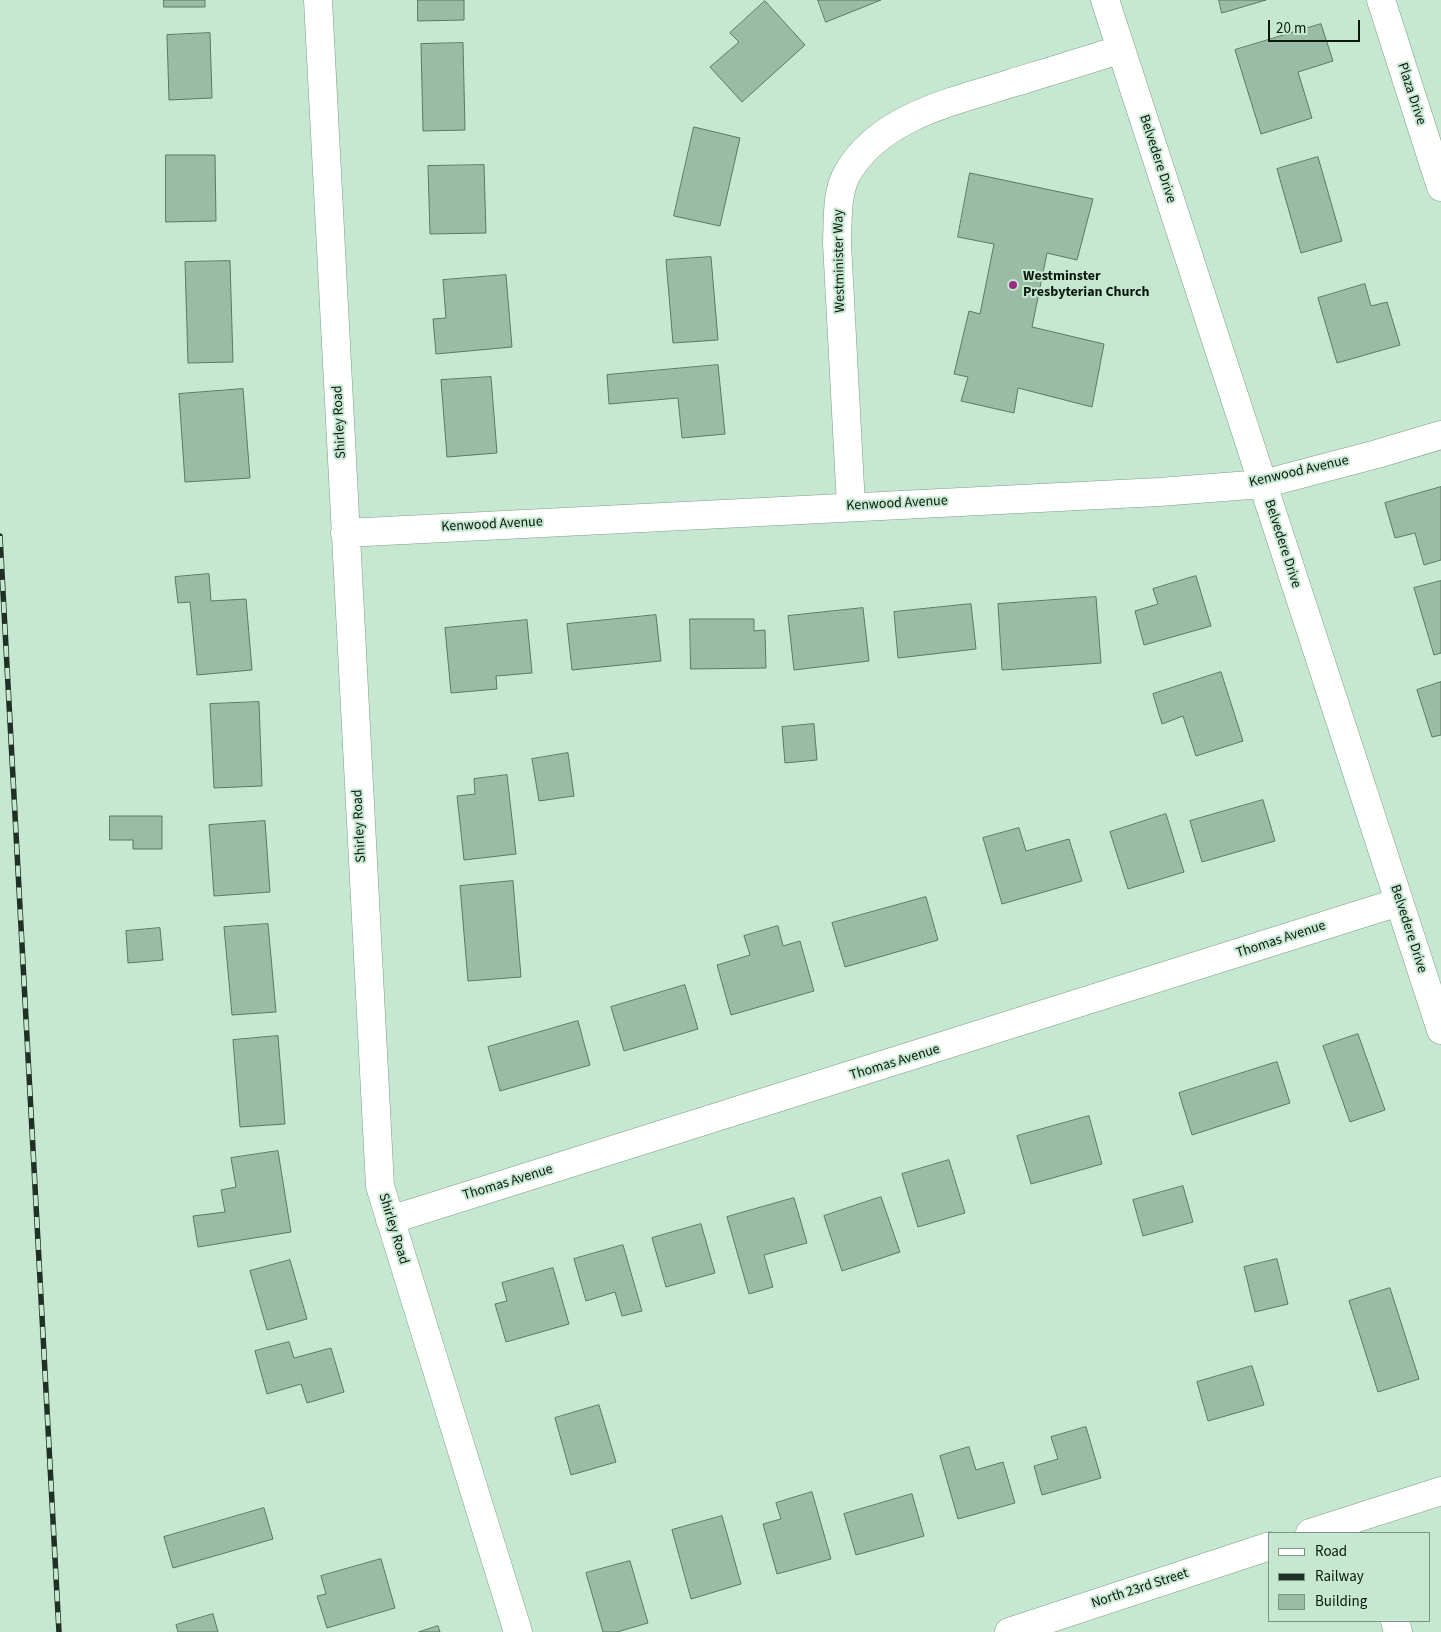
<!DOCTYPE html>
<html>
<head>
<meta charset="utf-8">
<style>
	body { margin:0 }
	#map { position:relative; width:1441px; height:1632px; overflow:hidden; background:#c6e8d1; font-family:"Source Sans 3",sans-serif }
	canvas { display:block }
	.legend { position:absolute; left:1268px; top:1532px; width:162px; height:90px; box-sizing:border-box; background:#c6e8d1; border:1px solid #7b9483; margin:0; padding:6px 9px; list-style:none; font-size:15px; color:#0b170f }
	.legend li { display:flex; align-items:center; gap:10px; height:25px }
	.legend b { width:25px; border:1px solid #7b9483 }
	.scale { position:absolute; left:1268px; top:20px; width:92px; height:22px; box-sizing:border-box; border:2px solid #0b170f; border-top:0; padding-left:6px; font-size:15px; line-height:18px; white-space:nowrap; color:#0b170f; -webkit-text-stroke:4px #c6e8d1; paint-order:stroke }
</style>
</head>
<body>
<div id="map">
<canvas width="1441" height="1632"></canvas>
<ul class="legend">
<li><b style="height:6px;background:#fff"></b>Road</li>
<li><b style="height:6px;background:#213026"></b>Railway</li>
<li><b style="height:14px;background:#9abba5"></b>Building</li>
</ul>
<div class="scale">20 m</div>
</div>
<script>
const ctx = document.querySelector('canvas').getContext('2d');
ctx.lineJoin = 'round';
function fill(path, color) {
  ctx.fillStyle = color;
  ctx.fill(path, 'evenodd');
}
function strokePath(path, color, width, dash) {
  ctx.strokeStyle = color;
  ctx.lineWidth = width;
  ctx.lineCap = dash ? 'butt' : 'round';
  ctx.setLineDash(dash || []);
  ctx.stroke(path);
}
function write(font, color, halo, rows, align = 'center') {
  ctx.font = font + ' "Source Sans 3",sans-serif';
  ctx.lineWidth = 4;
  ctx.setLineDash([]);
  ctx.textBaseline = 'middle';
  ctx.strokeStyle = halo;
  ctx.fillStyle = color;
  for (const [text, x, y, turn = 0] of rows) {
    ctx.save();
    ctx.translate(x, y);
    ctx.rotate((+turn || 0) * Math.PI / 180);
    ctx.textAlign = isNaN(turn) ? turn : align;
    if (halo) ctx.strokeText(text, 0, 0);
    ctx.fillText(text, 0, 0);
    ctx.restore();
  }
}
const building = new Path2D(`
	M164,0h41v7h-41z
	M418,0h46v20l-46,1z
	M818,0h63l-55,22z
	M1219,0h47l-44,13z
	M765,1l40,44 -63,57 -32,-35 29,-25 -9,-9z
	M1321,24l12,37 -35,11 14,46 -51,16 -26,-84z
	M210,33l2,65 -43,2 -2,-65z
	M463,43l2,87 -42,1 -2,-87z
	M694,127l46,11 -20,88 -46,-10z
	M166,155h49l1,66 -50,1z
	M1318,157l24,84 -41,12 -24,-84z
	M484,165l2,68 -56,1 -2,-68z
	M970,173l123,26 -16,61 -30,-7 -15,74 72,17 -12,63 -74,-19 -4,25 -53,-12 7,-24 -14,-3 15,-63 11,3 14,-70 -36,-7z
	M711,257l7,83 -45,3 -7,-83z
	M230,261l3,101 -45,1 -3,-101z
	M506,275l6,72 -76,7 -3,-35 13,-1 -3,-38z
	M1365,284l6,22 16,-4 13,43 -63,18 -19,-65z
	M718,365l7,69 -43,4 -4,-40 -69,6 -2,-29z
	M491,377l6,76 -50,4 -6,-77z
	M243,389l7,89 -65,4 -6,-88z
	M1441,487v73l-17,5 -9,-32 -20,5 -10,-35z
	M209,574l2,27 35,-2 6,71 -55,5 -7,-73 -12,1 -3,-26z
	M1196,576l15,50 -67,19 -9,-34 23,-7 -5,-15z
	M1441,581v72l-7,2 -20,-67z
	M1096,597l5,66 -99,7 -4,-66z
	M971,604l5,45 -78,9 -4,-46z
	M863,608l6,53 -75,9 -6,-54z
	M656,615l5,46 -89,9 -5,-46z
	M690,619h64v12l11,-1 1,38 -75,1z
	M527,620l5,53 -36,3 1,13 -46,4 -6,-65z
	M1221,672l22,69 -47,15 -13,-40 -21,8 -9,-30z
	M1441,682v53l-9,2 -15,-47z
	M259,702l3,84 -48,2 -4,-84z
	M814,724l3,36 -32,3 -3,-36z
	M568,753l6,43 -35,5 -7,-42z
	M507,775l9,79 -52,6 -7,-64 18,-2 -1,-15z
	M1263,800l12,41 -73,21 -12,-41z
	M1166,814l18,58 -56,17 -18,-57z
	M110,816h52v33h-29v-9h-23z
	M265,821l5,71 -56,4 -5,-71z
	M1019,828l7,23 43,-12 13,42 -80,23 -19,-66z
	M513,881l8,96 -53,4 -8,-95z
	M926,897l12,43 -93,27 -13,-44z
	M268,924l8,88 -44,3 -8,-88z
	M778,926l5,20 17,-5 14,50 -83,24 -14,-50 33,-10 -6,-19z
	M160,928l3,32 -35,3 -2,-32z
	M685,985l13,44 -74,22 -13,-44z
	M578,1021l12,44 -90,26 -12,-44z
	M1358,1034l27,76 -35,12 -27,-76z
	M278,1036l7,88 -45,3 -7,-87z
	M1277,1062l13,41 -98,32 -13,-42z
	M1089,1116l13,48 -71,20 -14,-48z
	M278,1151l13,81 -93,15 -5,-31 32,-4 -4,-22 15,-3 -5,-29z
	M949,1160l16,53 -47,14 -16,-53z
	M1183,1186l10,36 -50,14 -10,-36z
	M881,1197l19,55 -58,19 -18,-55z
	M794,1198l13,45 -43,12 9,32 -24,7 -22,-77z
	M701,1224l14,49 -49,14 -14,-49z
	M623,1245l19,66 -20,5 -7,-24 -29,9 -12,-42z
	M1277,1259l11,45 -33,8 -11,-45z
	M290,1260l17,59 -40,11 -17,-59z
	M553,1268l16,56 -63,18 -11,-38 12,-3 -5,-18z
	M1390,1288l29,91 -41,13 -29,-91z
	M289,1342l5,16 37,-10 13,44 -37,11 -6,-19 -34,10 -12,-43z
	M1252,1366l12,39 -56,16 -11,-39z
	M599,1405l17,57 -45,13 -16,-57z
	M1086,1427l15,51 -59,17 -8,-29 24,-7 -7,-22z
	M969,1447l7,23 27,-8 12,41 -57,16 -18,-63z
	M812,1492l19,67 -54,15 -14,-50 18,-5 -5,-16z
	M912,1494l12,42 -68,19 -12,-41z
	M264,1508l9,31 -100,29 -9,-31z
	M722,1516l19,68 -50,15 -19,-69z
	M381,1559l14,49 -68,20 -10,-32 9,-2 -5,-18z
	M630,1561l18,62 -31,9h-14l-17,-59z
	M213,1614l5,18h-40l-2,-7z
	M438,1626l2,6h-21z`);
const minor = new Path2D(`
	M318,0l62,1186 138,446
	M1105,0l336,1030
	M1381,0l60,187
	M851,506l-14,-263c1,-23 -1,-51 11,-71 33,-56 107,-71 164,-89 36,-11 73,-22 109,-34
	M345,533l814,-41 104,-8 114,-30 64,-19
	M390,1220l1009,-318
	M1395,1621l3,11`);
const major = new Path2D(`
	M1310,1533l131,-42
	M1009,1632l261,-86`);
const rail = new Path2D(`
	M0,536l59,1096`);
const markers = [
	[1013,285,5,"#992887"]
];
const streetNames = [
	["Plaza Drive",1411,94,72],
	["Belvedere Drive",1157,159,72],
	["Westminister Way",840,261,-91],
	["Shirley Road",340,422,-93],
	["Kenwood Avenue",1299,472,-13],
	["Kenwood Avenue",897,504,-3],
	["Kenwood Avenue",492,525,-3],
	["Belvedere Drive",1282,544,72],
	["Shirley Road",360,826,-93],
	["Belvedere Drive",1408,929,72],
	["Thomas Avenue",1281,940,-18],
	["Thomas Avenue",895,1063,-17],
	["Thomas Avenue",508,1183,-17],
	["Shirley Road",393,1229,73],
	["North 23rd Street",1140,1589,-18]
];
const poiNames = [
	["Westminster",1023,277],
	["Presbyterian Church",1023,293]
];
fill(building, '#9abba5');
strokePath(building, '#5a7964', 1);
strokePath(minor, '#7c9c86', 29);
strokePath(major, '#7c9c86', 29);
strokePath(minor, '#fff', 28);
strokePath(major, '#fff', 28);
strokePath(rail, '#213026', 5.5);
strokePath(rail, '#c6e8d1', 4, [11]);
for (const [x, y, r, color] of markers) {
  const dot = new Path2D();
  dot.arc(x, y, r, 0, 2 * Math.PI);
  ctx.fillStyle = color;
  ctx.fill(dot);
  strokePath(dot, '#c6e8d1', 2);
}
write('14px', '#0b170f', '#c6e8d1', streetNames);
write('bold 14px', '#0b170f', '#c6e8d1', poiNames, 'left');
</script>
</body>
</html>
